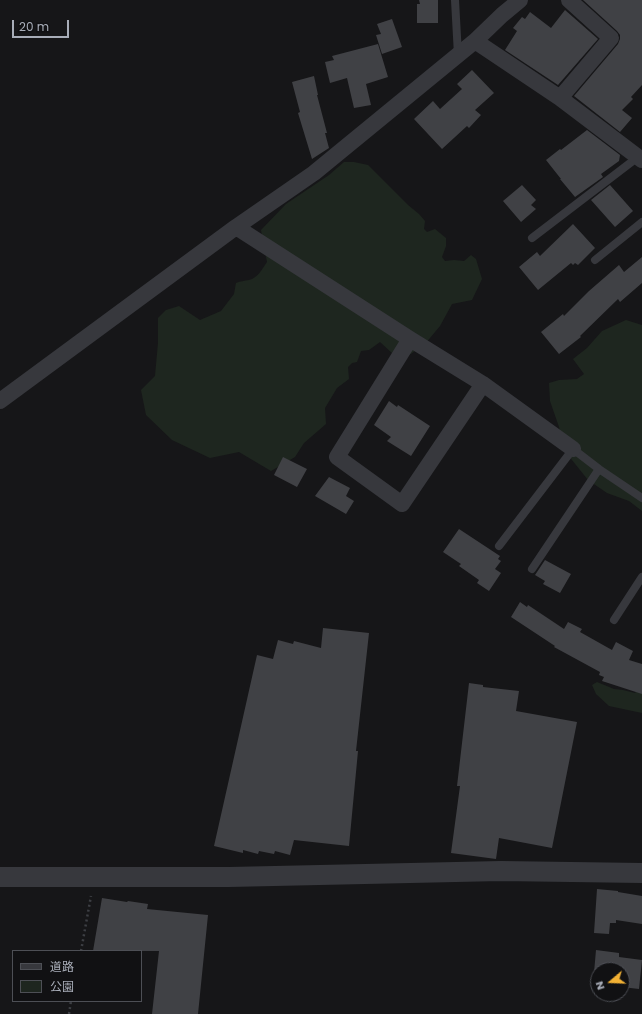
<!DOCTYPE html>
<html>
<head>
<meta charset="utf-8">
<style>
	body { margin:0 }
	#map { position:relative; width:642px; height:1014px; overflow:hidden; background:#161618; font-family:Poppins,"Noto Sans JP",sans-serif }
	canvas { display:block }
	.legend { position:absolute; left:12px; top:950px; width:130px; height:52px; box-sizing:border-box; background:#111113; border:1px solid #4d4f55; margin:0; padding:5px 7px; list-style:none; font-size:12px; color:#a8adb8 }
	.legend li { display:flex; align-items:center; gap:8px; height:20px }
	.legend b { width:20px; border:1px solid #4d4f55 }
	.north { position:absolute; left:590px; top:962px; width:40px; height:40px; box-sizing:border-box; background:#111113; border:1px solid #4d4f55; border-radius:50%; rotate:251deg; font-size:11px; font-weight:700; line-height:16px; text-align:center; color:#a8adb8 }
	.north::after { content:''; display:block; margin:auto; width:14px; height:18px; background:#f2b134; clip-path:polygon(50% 0,100% 100%,50% 72%,0 100%) }
	.scale { position:absolute; left:12px; top:20px; width:57px; height:18px; box-sizing:border-box; border:2px solid #a8adb8; border-top:0; padding-left:5px; font-size:12px; line-height:14px; white-space:nowrap; color:#a8adb8; -webkit-text-stroke:3px #111113; paint-order:stroke }
</style>
</head>
<body>
<div id="map">
<canvas width="642" height="1014"></canvas>
<ul class="legend">
<li><b style="height:5px;background:#37383d"></b>道路</li>
<li><b style="height:11px;background:#1e261f"></b>公園</li>
</ul>
<div class="north">N</div>
<div class="scale">20 m</div>
</div>
<script>
const ctx = document.querySelector('canvas').getContext('2d');
ctx.lineJoin = 'round';
function fill(path, color) {
  ctx.fillStyle = color;
  ctx.fill(path, 'evenodd');
}
function strokePath(path, color, width, dash) {
  ctx.strokeStyle = color;
  ctx.lineWidth = width;
  ctx.lineCap = dash ? 'butt' : 'round';
  ctx.setLineDash(dash || []);
  ctx.stroke(path);
}
const green = new Path2D(`
	M344,162h10l14,3 40,40 11,9 6,7 -1,8 3,3 8,-3 11,9v8l-4,11 3,4 9,-1 10,1 7,-6 5,4 6,20 -10,21 -20,4 -12,22 -15,18 -20,14 -12,-4 -13,-12 -11,8 -8,1 -4,11 -5,1 -4,4 1,12 -12,9 -12,20 1,16 -22,19 -9,14 -24,14 -32,-19 -29,6 -38,-18 -26,-25 -5,-25 14,-14 3,-33v-25l8,-8 13,-4 21,14 21,-9 13,-17 2,-11c5,-2 8,-2 13,-3 9,-2 13,-11 18,-18l-6,-32 25,-26 43,-29z
	M626,320l16,5v186l-13,-10 -22,-8 -19,-13 -24,-30 -5,-23 -9,-26 -1,-18 10,-3 18,-1 7,-5 -11,-15 14,-11 15,-17z
	M597,682l17,7 9,1 12,3 5,-7 2,1v26l-33,-7 -13,-12 -4,-9z`);
const building = new Path2D(`
	M419,0h19v23h-21v-19h3z
	M583,0h59v85l-11,12 2,2 -11,11 10,8 -12,14 -46,-36 44,-52 2,-5v-4l-3,-4z
	M565,10l33,29 -40,46 -53,-35 12,-19 -4,-3 9,-11 3,2 5,-7 21,16z
	M392,19l10,28 -20,7 -6,-19 5,-1 -4,-10z
	M378,44l10,33 -22,7 5,21 -17,3 -7,-30 -17,5 -5,-21 9,-2 -2,-4z
	M472,70l22,23 -19,17 6,5 -12,13 -2,-2 -25,23 -28,-30 19,-18 7,8 22,-20 -5,-5z
	M314,76l4,19h-1l10,38h-2l4,15 -17,11 -14,-46 2,-1 -8,-30z
	M587,130l33,25 -1,6 -18,13 2,3 -28,20 -15,-18h1l-15,-19 14,-11 1,1z
	M522,185l14,15 -5,5 5,4 -15,13 -18,-21z
	M610,185l23,26 -18,16 -24,-27z
	M573,224l22,24 -17,17 -3,-2 -2,2 -2,-2 -33,27 -19,-23 18,-15 3,4z
	M642,257v26l-22,19 -2,-3 -38,37 1,1 -22,17 -18,-22 22,-18 1,2 25,-25 30,-26 5,7z
	M389,401l8,6 1,-2 32,21 -19,30 -24,-15 4,-4 -17,-12z
	M283,457l24,12 -10,18 -23,-12z
	M329,477l21,11 -4,8 8,5 -8,13 -31,-18z
	M459,529l41,27 -2,3 3,2 -6,8 6,4 -12,18 -12,-8 2,-3 -20,-14 2,-2 -18,-12z
	M545,560l26,14 -11,19 -17,-9 2,-3 -10,-6z
	M520,602l7,5 1,-2 36,24 4,-7 14,7 -2,3 32,18 4,-8 17,9 -4,9 13,4v30l-40,-13 2,-4 -5,-2 1,-3 -46,-25 1,-1 -44,-29z
	M323,628l46,5 -13,118h2l-9,95 -55,-6 -4,15 -15,-4 -1,3 -15,-3 -1,3 -15,-4v3l-29,-7 43,-191 16,4 5,-19 15,4 1,-3 27,7z
	M469,683l14,2v2l36,4 -3,20 61,11 -25,126 -53,-10 -3,21 -45,-6 9,-67h-3z
	M597,889l21,2v1l24,4v28l-26,-4v3h-6l-1,11 -15,-1z
	M102,898l25,4 1,-1 20,3 -1,5 61,6 -10,99h-46l7,-63h-66z
	M596,950l23,3v4l23,3 -3,29 -17,-2v-17h-24v15l-5,-1z`);
const path = new Path2D(`
	M81,951l10,-55
	M69,1014l2,-13`);
const service = new Path2D(`
	M455,0l3,55
	M532,238l106,-81
	M595,260l47,-38
	M599,469l43,29
	M499,546l74,-97 26,20 -67,100
	M614,620l28,-43`);
const minor = new Path2D(`
	M475,41l85,57 82,62
	M560,98l51,-60 -42,-38
	M236,227l174,112 73,45 90,65
	M410,339l-73,118 65,47 81,-120
	M0,401l236,-174 78,-54 161,-132 27,-26 18,-15`);
const tertiary = new Path2D(`
	M0,877h229l272,-6 141,2`);
fill(green, '#1e261f');
fill(building, '#404145');
strokePath(path, '#3d3f44', 2.5, [2, 3]);
strokePath(service, '#37383d', 8);
strokePath(minor, '#37383d', 16);
strokePath(tertiary, '#37383d', 20);
</script>
</body>
</html>
